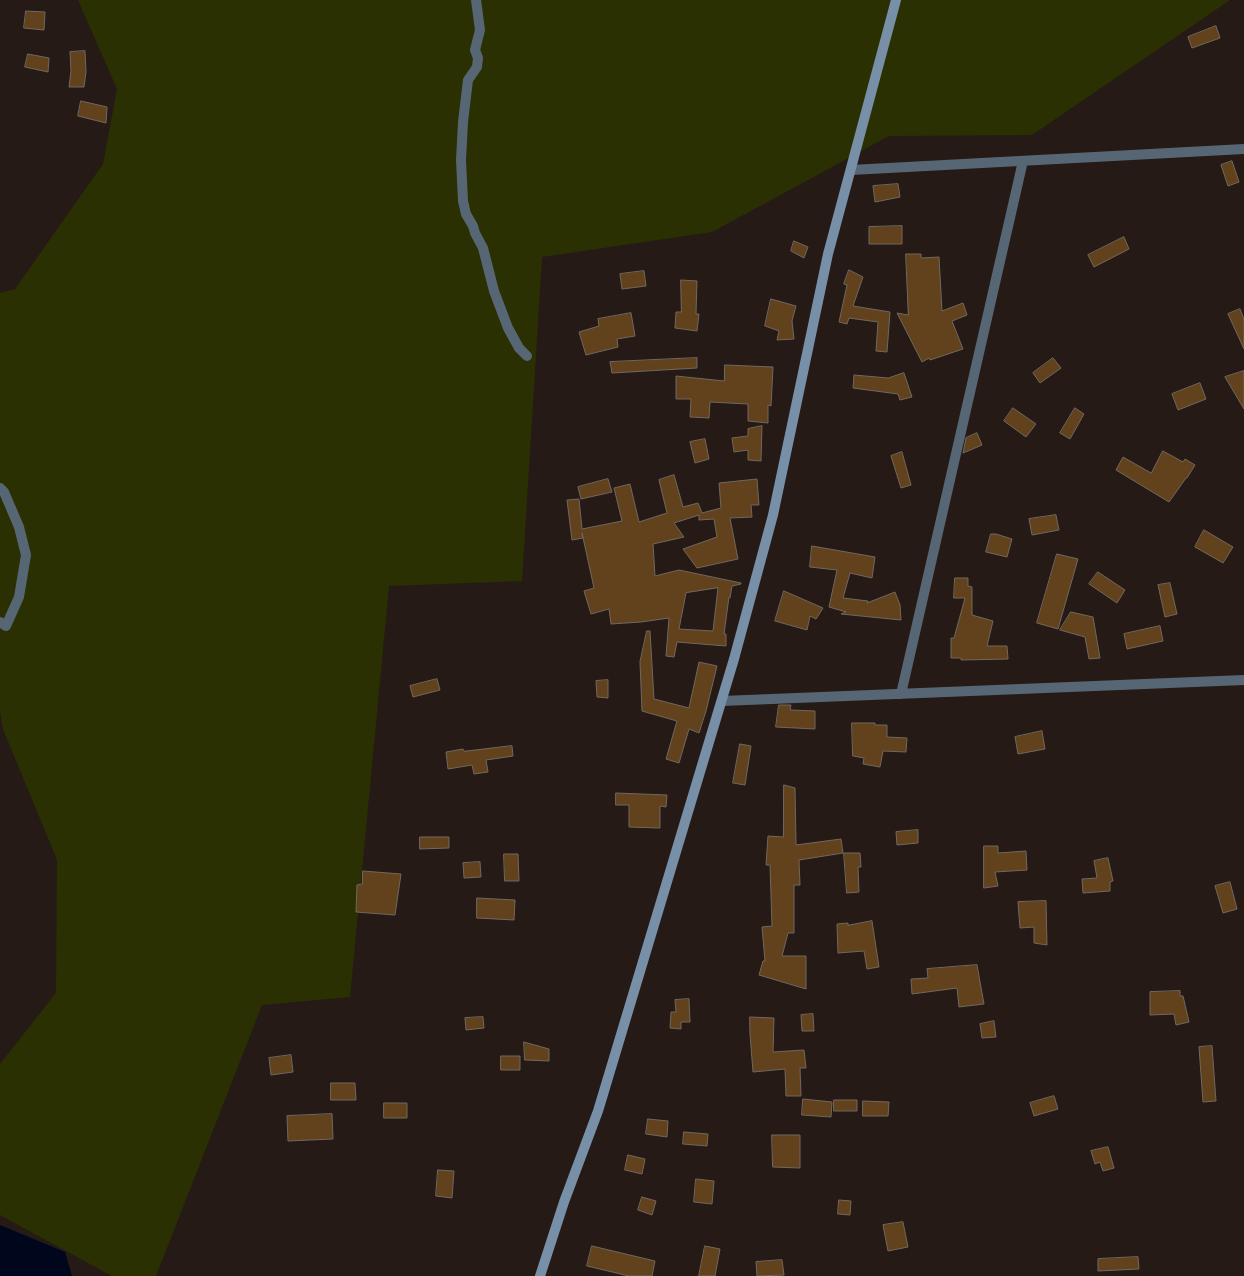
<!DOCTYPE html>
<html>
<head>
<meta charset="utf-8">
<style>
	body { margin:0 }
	canvas { display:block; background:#251a16 }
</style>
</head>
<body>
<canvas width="1244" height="1276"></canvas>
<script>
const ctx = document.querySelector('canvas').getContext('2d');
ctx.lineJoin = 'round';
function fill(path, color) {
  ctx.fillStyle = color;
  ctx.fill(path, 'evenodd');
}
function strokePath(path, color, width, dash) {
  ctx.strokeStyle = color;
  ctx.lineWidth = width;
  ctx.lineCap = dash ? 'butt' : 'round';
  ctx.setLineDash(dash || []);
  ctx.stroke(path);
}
const green = new Path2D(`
	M78,0h1152l-198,135 -143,1 -177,96 -170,25 -20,324 -133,5 -39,411 -88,8 -106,271h-44l-112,-61v-151l56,-71 1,-133 -54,-131 -3,-18v-418l15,-4 88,-125 14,-75z`);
const water = new Path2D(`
	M0,1225l65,27 7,24h-72z`);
const building = new Path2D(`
	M26,11l19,1 -1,18 -20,-2z
	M1216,26l4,12 -28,10 -4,-11z
	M85,51l1,21 -2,15h-15l2,-16 -1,-19z
	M28,54l21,4 -1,14 -23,-5z
	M81,101l26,6 -1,16 -28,-7z
	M1232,161l7,21 -11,4 -7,-21z
	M898,184l2,13 -25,5 -2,-16z
	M902,226v18h-33v-17z
	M1124,237l5,12 -35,18 -6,-12z
	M794,241l14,6 -4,11 -13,-7z
	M906,254h15v4l18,-1 3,54 21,-8 4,12 -15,6 11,28 -33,11 -1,-2 -7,4 -25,-49 11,2z
	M849,270l14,7 -10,29 37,6 -3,40 -11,-1 2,-29 -29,-4 -2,6 -8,-2 8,-37 -3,-1z
	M644,271l2,15 -24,3 -2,-15z
	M681,280l16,1 -1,33h3l-2,17 -22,-3 1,-16h5z
	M771,299l25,7 -4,15 2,18 -17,1 2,-9 -14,-5z
	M1240,309l4,10v30l-16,-35z
	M631,313l4,23 -18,3 1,8 -32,8 -7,-23 20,-6 -1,-7z
	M697,358v10l-85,5 -2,-11z
	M1053,358l8,10 -21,15 -7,-10z
	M725,365l48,2 -2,39 -3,-1v18l-20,-2v-17l-38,-2 -1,16 -19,-1 1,-18h-15v-23l48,5z
	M1244,371v38l-19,-32z
	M904,373l8,24 -12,3 -2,-6 -45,-6 1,-13 34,3z
	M1200,383l6,16 -28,11 -6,-16z
	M1013,408l23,16 -10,13 -22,-16z
	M1075,408l9,6 -14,25 -10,-6z
	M762,426l-1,35 -13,-1v-10l-14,2 -2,-14 16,-2v-7z
	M977,433l5,12 -19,8 3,-15z
	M705,439l4,20 -14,4 -5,-21z
	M1163,451l20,11 2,-3 10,6 -8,13h-1l-17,24 -53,-32 7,-13 28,16z
	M902,452l9,33 -10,3 -10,-32z
	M674,475l9,32 15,-4 4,10 19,-5 -2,-25 38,-4 2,26h-8l1,12 -22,1 8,41 -41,9 -14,-19 34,-12 -3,-18 -15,1v-5l-25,8 10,14 -31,7 2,32 24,-6 62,13v1l-9,2 -2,12 -1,-1 -5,37h2v12l-49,-4 -3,15 -8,-1 3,-38 -28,4 -30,2 -2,-15 -18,5 -7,-23 10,-3 -12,-55 1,5 -11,2 -5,-40 12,-1 3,30 40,-8 -8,-33 16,-4 9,38 28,-9 -8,-33zM718,588l-5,43 -34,-2 7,-36z
	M608,479l4,13 -31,7 -3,-12z
	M1056,515l3,15 -27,5 -3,-16z
	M1204,530l29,17 -10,16 -28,-16z
	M991,534h5l16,5 -5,18 -21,-5z
	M812,546l63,11 -3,21 -22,-5 -7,25 25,3 -1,2 28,-11 5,13 1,15 -60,-6 5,-2 -17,-5 8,-37 -27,-3z
	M1057,554l21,5 -20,70 -21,-6z
	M1098,572l27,18 -8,13 -28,-19z
	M955,578h13v8l4,1v28l21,6 -6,25h20l1,13 -47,1v-2h-10v-20h3l11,-40h-11z
	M1170,583l7,31 -12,3 -7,-32z
	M784,591l39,17 -7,11 -6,-3 -3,14 -32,-9z
	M1071,612l22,5 7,41 -11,1 -4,-22 -25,-7z
	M1160,626l3,15 -36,8 -3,-15z
	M647,631h3l4,68 35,9 10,-46 18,4 -11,45 -7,22 -10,-4 -10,34 -13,-4 11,-38 -35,-10 -2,-49z
	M437,679l3,11 -27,7 -3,-11z
	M608,680v18l-11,-1 -1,-16z
	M779,705h12l-1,5 25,1v18l-39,-2z
	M852,723h23v2h12v12l20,1 -1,14 -23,-1 -3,16 -17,-3 1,-6 -11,-2z
	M1042,731l3,18 -27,5 -3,-17z
	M740,744l11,2 -6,39 -12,-2z
	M512,746l1,10 -27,4 2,12 -14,2 -2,-9 -24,4 -2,-17 17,-3 1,2z
	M784,785l11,3 1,57 45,-6 2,14 -44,7 1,25h-6v48h-6l-6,23h24v33l-47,-14 4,-14h2l-3,-34 10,-1 -2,-61h-4l2,-29 15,1z
	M616,793l51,2 -1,12 -6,-1v22l-31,-1v-22h-13z
	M918,830v13l-21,2 -1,-13z
	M420,837h29v11l-29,1z
	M984,846h14v7l28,-2 1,19 -32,2 3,14 -14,2z
	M844,853h16l1,14h-3l1,25 -12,1z
	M504,854h14l1,27h-14z
	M1108,858l5,23 -3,1v9l-27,2 -1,-14 15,-1 -3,-17z
	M480,862l1,15 -17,1 -1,-15z
	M363,871l38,3 -6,41 -39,-3 1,-27 5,-1z
	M1230,882l7,27 -14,4 -8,-27z
	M477,898l38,2 -1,20 -37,-2z
	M1046,901l1,44 -13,-2v-16l-14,1 -2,-26z
	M872,921l7,46 -12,2 -3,-18 -26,2 -1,-29 11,-1v2z
	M977,965l7,39 -25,3 -2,-19 -45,6 -1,-15 17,-1 -1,-9z
	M1180,991v5h3l6,26 -13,3 -2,-11 -24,1v-23z
	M689,999l1,23h-9v7l-11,-1 1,-16h5l-1,-12z
	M813,1014l1,17h-12l-1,-16z
	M483,1017l1,11 -18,2 -1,-12z
	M750,1017l24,1 -1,34 31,-2 2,18h-6l1,28h-15l-1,-27 -32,3 -3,-38z
	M994,1021l2,16 -14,1 -2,-14z
	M524,1042l25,7v12l-24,-1z
	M1212,1046l4,55 -13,1 -4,-55z
	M291,1055l2,17 -22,3 -2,-17z
	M501,1056h19v14h-19z
	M331,1083h24l1,17h-25z
	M1054,1096l4,13 -24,7 -4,-13z
	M803,1099l29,3 -1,15 -29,-2z
	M834,1100h23v11h-23z
	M863,1101l26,1 -1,14h-25z
	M384,1103h23v15h-23z
	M332,1114l1,25 -45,2 -1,-25z
	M648,1119l20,2 -1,16 -21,-3z
	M684,1132l24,2 -1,12 -24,-2z
	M772,1135h28v33l-27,-1z
	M1108,1147l6,21 -11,3 -3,-9 -5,2 -4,-13z
	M628,1155l17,4 -3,15 -17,-4z
	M438,1170l16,1 -2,27 -16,-2z
	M696,1179l18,2 -2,23 -18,-2z
	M642,1197l14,4 -4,14 -14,-5z
	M839,1200l12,1 -1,14 -12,-1z
	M903,1222l5,25 -20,4 -5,-26z
	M592,1246l63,15 -3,15h-23l-42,-10z
	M705,1246l15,3 -5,27h-16z
	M1138,1257l1,12 -41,2v-12z
	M782,1260l2,15 -27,1 -1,-14z`);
const minor = new Path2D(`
	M476,0l4,30 -5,20 3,8 -1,9 -9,13 -5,42 -2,38 2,41 3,13 7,12 2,7 8,15 11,43 14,37 11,20 8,8
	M851,170l393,-21
	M0,488l4,4 15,35 7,28 -7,42 -13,29 -6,-4
	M901,694l122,-533
	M722,701l522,-21`);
const secondary = new Path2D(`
	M540,1276l24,-74 34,-91 136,-452 39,-144 55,-261 68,-254`);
fill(green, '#2a3001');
fill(water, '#00061b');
fill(building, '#62421d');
strokePath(building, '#71675e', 1);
strokePath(minor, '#576675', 10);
strokePath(secondary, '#7790a8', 10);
</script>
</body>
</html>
